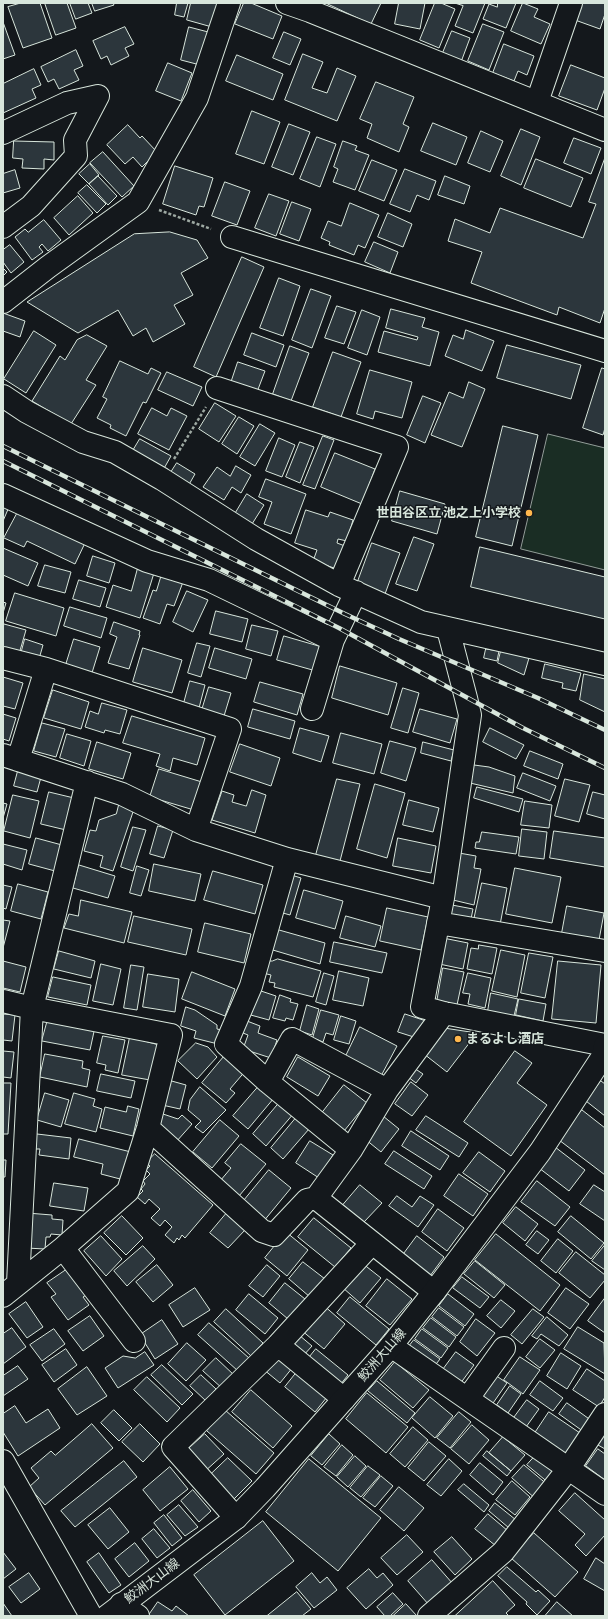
<!DOCTYPE html>
<html>
<head>
<meta charset="utf-8">
<style>
	body { margin:0 }
	#map { position:relative; width:608px; height:1619px; overflow:hidden; background:#14181c; font-family:"Asap Condensed",sans-serif }
	canvas { display:block }
	.frame { position:absolute; inset:0; border:4px solid #d8e6dc; pointer-events:none }
</style>
</head>
<body>
<div id="map">
<canvas width="608" height="1619"></canvas>
<div class="frame"></div>
</div>
<script>
const ctx = document.querySelector('canvas').getContext('2d');
ctx.lineJoin = 'round';
function fill(path, color) {
  ctx.fillStyle = color;
  ctx.fill(path, 'evenodd');
}
function strokePath(path, color, width, dash) {
  ctx.strokeStyle = color;
  ctx.lineWidth = width;
  ctx.lineCap = dash ? 'butt' : 'round';
  ctx.setLineDash(dash || []);
  ctx.stroke(path);
}
function write(font, color, halo, rows, align = 'center') {
  ctx.font = font + ' "Asap Condensed","Noto Sans JP",sans-serif';
  ctx.lineWidth = 3;
  ctx.setLineDash([]);
  ctx.textBaseline = 'middle';
  ctx.strokeStyle = halo;
  ctx.fillStyle = color;
  for (const [text, x, y, turn = 0] of rows) {
    ctx.save();
    ctx.translate(x, y);
    ctx.rotate((+turn || 0) * Math.PI / 180);
    ctx.textAlign = isNaN(turn) ? turn : align;
    if (halo) ctx.strokeText(text, 0, 0);
    ctx.fillText(text, 0, 0);
    ctx.restore();
  }
}
const green = new Path2D(`
	M548,434l57,14v122l-84,-21z`);
const building = new Path2D(`
	M21,3h19l12,35 -29,10 -15,-41z
	M45,3h22l9,25 -20,7z
	M70,3h18l4,10 -16,6z
	M92,3h21l1,2 -19,6z
	M177,3h11l-4,14 -9,-2z
	M191,3h28l-7,24 -25,-7z
	M244,3h7l31,13 -9,23 -38,-15z
	M326,3h55l-10,21z
	M399,3h26l-5,26 -25,-5z
	M435,3h6l14,6 -16,39 -19,-8z
	M455,3h30l-12,30 -18,-7 8,-20z
	M498,3h18l-10,25 -23,-9 6,-15 8,3z
	M523,3l15,6 -4,8 16,7 -9,20 -30,-13z
	M581,3h24v11l-5,15 -25,-9z
	M3,22l12,33 -12,4z
	M483,24l21,8 -15,38 -21,-9z
	M125,27l9,17 -9,4 4,8 -18,9 -4,-9 -6,3 -8,-18z
	M189,27l23,6 -8,33 -23,-6z
	M452,31l18,7 -9,24 -19,-7z
	M284,32l17,7 -11,26 -17,-7z
	M504,44l30,12 -7,19 -9,-4 -4,10 -21,-8z
	M76,50l7,16 -9,4 5,10 -20,9 -5,-10 -6,3 -7,-15z
	M303,54l20,8 -11,26 15,5 10,-25 19,8 -19,45 -52,-21z
	M237,55l46,19 -10,26 -47,-19z
	M168,63l24,10 -11,28 -25,-10z
	M571,65l34,13v10l-8,22 -38,-14z
	M34,69l7,16 -9,4 4,9 -33,15v-29z
	M376,82l38,15 -11,27 6,3 -10,25 -32,-14 5,-14 -12,-5z
	M252,111l28,11 -16,42 -28,-10z
	M433,123l34,14 -11,28 -35,-14z
	M289,124l21,8 -17,43 -21,-8z
	M128,125l12,13 2,-2 15,16 -15,15 -9,-10 -8,7 -18,-19z
	M521,129l19,8 -19,48 -20,-9z
	M481,131l22,10 -13,31 -22,-9z
	M317,137l19,7 -16,43 -20,-8z
	M574,138l27,10 -10,26 -27,-11z
	M14,141l40,1v18l-10,-1v10l-22,-1 1,-9 -10,-1z
	M343,141l14,5 -2,4 14,5 -14,35 -22,-8 5,-13 -4,-2z
	M103,152l31,34 -12,11 -32,-34z
	M605,158v150l-5,15 -41,-16 -2,8 -86,-32 11,-31 -34,-11 7,-22 35,14 10,-25 83,30 13,-34 -7,-2z
	M536,159l47,19 -12,29 -47,-19z
	M372,160l25,10 -13,31 -25,-10z
	M90,164l9,11 -10,9 -10,-10z
	M175,166l38,12 -9,29 -5,-1 -3,9 -33,-11z
	M405,169l31,12 -7,19 -12,-5 -7,17 -20,-8z
	M15,170l5,18 -17,5v-19z
	M98,176l19,20 -9,9 -19,-21z
	M445,176l25,10 -6,18 -26,-9z
	M225,182l25,9 -13,34 -25,-9z
	M87,185l19,19 -9,9 -19,-20z
	M269,194l20,7 -13,35 -21,-8z
	M78,196l15,17 -24,22 -15,-17z
	M292,202l19,7 -12,32 -19,-7z
	M350,203l29,12 -14,33 -7,-3 -4,10 -25,-10 1,-3 -9,-4 7,-17 13,5z
	M388,213l24,11 -9,23 -25,-10z
	M44,220l17,20 -13,11 -6,-7 -3,3 4,5 -11,8 -17,-23 10,-8 3,3z
	M170,232l27,8 11,18 -27,15 12,22 -19,10 11,19 -32,18 -7,-14 -13,8 -15,-26 -40,23 -51,-31 107,-68z
	M374,242l24,10 -8,21 -25,-11z
	M10,245l14,17 -13,11 -8,-11v-12z
	M242,257l22,10 -48,110 -22,-10z
	M3,268l4,4 -4,4z
	M279,278l21,8 -17,50 -23,-8z
	M311,289l20,7 -19,52 -20,-8z
	M337,306l19,6 -12,32 -19,-6z
	M391,309l34,9 -3,9 17,5 -9,34 -52,-14 6,-21 33,9 1,-3 -32,-9z
	M362,310l18,7 -13,38 -19,-7z
	M3,313l22,8 -5,16 -17,-6z
	M466,330l28,11 -12,30 -37,-15 8,-21 10,4z
	M34,331l22,14 -30,48 -22,-14z
	M252,333l32,12 -8,22 -32,-12z
	M87,335l20,11 -21,34 10,5 -25,39 -39,-23 28,-45 5,4 12,-20z
	M507,345l74,20 -10,34 -74,-21z
	M290,346l19,7 -18,48 -18,-7z
	M333,352l28,10 -20,55 -28,-10z
	M120,361l28,13 3,-6 10,5 -15,30 -3,-1 -17,34 -16,-8 1,-3 -14,-7 10,-19 -4,-2z
	M238,362l27,9 -8,21 -26,-9z
	M602,368l3,1v59l-2,7 -20,-7z
	M370,370l42,12 -10,36 -27,-7 -2,8 -16,-5z
	M167,372l35,15 -9,19 -35,-16z
	M469,382l16,7 -23,58 -31,-12 18,-43 14,6z
	M423,396l18,7 -16,40 -18,-8z
	M215,403l21,13 -17,26 -20,-13z
	M152,408l15,8 4,-8 16,8 -18,34 -31,-16z
	M239,417l15,9 -17,28 -15,-10z
	M260,424l15,9 -20,33 -15,-9z
	M503,426l35,9 -26,111 -36,-9z
	M323,436l11,4 -19,49 -12,-4z
	M279,438l16,7 -13,32 -16,-6z
	M140,439l31,17 -9,16 -31,-18z
	M300,442l14,5 -14,36 -14,-6z
	M335,453l40,16 -13,35 -41,-17z
	M177,463l18,11 -8,14 -19,-11z
	M236,466l15,9 -10,18 -9,-6 -8,13 -21,-13 14,-20 13,9z
	M266,479l40,15 -15,40 -27,-10 8,-22 -13,-5z
	M400,491l45,13 -8,30 -45,-13z
	M247,494l17,11 -12,19 -17,-10z
	M3,504l6,3 -6,14z
	M19,510l66,33 -10,21 -48,-23 -3,6 -20,-9z
	M306,510l22,7 2,-5 23,8 -6,21 -9,-2 -1,4 8,3 -8,23 -24,-8 4,-11 -22,-7z
	M414,537l20,7 -17,47 -21,-7z
	M372,543l28,10 -15,41 -28,-10z
	M480,547l125,30v42l-134,-32z
	M3,548l35,15 -10,23 -25,-11z
	M93,556l22,7 -6,20 -22,-7z
	M45,565l26,7 -6,21 -27,-7z
	M138,568l16,5 -14,45 -34,-11 7,-22 18,6z
	M162,574l21,8 -9,24 -7,-2 -7,20 -17,-6 10,-28 3,1z
	M79,580l27,8 -6,19 -27,-8z
	M187,591l21,9 -15,32 -20,-10z
	M15,593l49,15 -8,28 -50,-15z
	M3,602l3,1 -3,10z
	M70,607l37,11 -6,20 -37,-12z
	M216,611l32,8 -6,23 -32,-8z
	M114,622l26,9 -1,4h1l-11,34 -21,-6 9,-26 -7,-3z
	M4,624l22,6 -7,24 -16,-4z
	M252,625l26,6 -7,25 -25,-7z
	M284,636l38,11 -6,24 -39,-11z
	M25,639l18,6 -4,14 -18,-5z
	M74,639l26,8 -9,29 -26,-8z
	M197,643l13,3 -9,31 -13,-4z
	M143,648l39,12 -10,33 -39,-11z
	M215,648l37,11 -6,20 -37,-11z
	M486,649l13,2 -2,10 -13,-3z
	M501,651l28,7 -5,17 -26,-12z
	M545,664l36,9 -5,18 -14,-3 1,-5 -21,-5z
	M340,666l57,17 -9,32 -56,-17z
	M584,674l21,5v33l-25,-12z
	M3,677l20,6 -8,26 -12,-3z
	M190,681l15,4 -6,23 -15,-5z
	M260,682l43,12 -6,21 -43,-13z
	M209,687l22,6 -7,23 -22,-6z
	M403,688l16,5 -11,40 -17,-5z
	M53,690l36,12 -8,27 -37,-11z
	M102,703l25,7 -7,24 -15,-4 -1,3 -19,-6 5,-16 8,3z
	M253,709l42,12 -5,18 -42,-12z
	M420,709l37,10 -7,24 -37,-11z
	M3,714l13,4 -7,23 -6,-2z
	M132,716l73,22 -8,27 -24,-7 -3,13 -14,-5 4,-12 -37,-11z
	M42,723l23,6 -9,28 -22,-6z
	M300,728l29,8 -8,26 -28,-9z
	M490,728l34,17 -8,14 -33,-17z
	M341,733l41,11 -8,30 -41,-11z
	M67,734l24,7 -7,25 -24,-8z
	M390,741l26,7 -10,33 -25,-8z
	M97,742l34,11 -8,26 -34,-10z
	M423,742l31,8 -3,11 -30,-8z
	M240,744l40,14 -9,28 -41,-14z
	M530,751l33,13 -5,15 -34,-13z
	M474,765l15,2 26,9 -2,17 -43,-10z
	M159,769l43,13 -8,28 -44,-13z
	M18,771l23,6 -4,15 -23,-6z
	M523,773l33,13 -6,15 -33,-13z
	M337,779l23,5 -20,77 -24,-6z
	M565,779l25,6 -11,37 -24,-6z
	M375,784l30,9 -18,65 -30,-9z
	M477,787l46,12 -4,13 -45,-14z
	M252,790l14,5 -11,38 -43,-13 10,-29 12,4 -2,7 14,4z
	M49,792l25,6 -8,32 -25,-6z
	M593,792l12,3v24l-18,-5z
	M13,795l26,6 -9,37 -26,-7z
	M409,800l30,8 -6,24 -30,-7z
	M525,801l27,4 -3,23 -28,-3z
	M3,803l4,1 -4,14z
	M119,805l15,4 -21,62 -13,-4 3,-11 -19,-5 6,-21 6,1 3,-11 17,-6z
	M158,826l15,4 -9,28 -14,-4z
	M133,827l13,3 -13,41 -12,-4z
	M522,829l25,3 -3,27 -25,-3z
	M554,831l51,7v29l-55,-9z
	M482,832l37,5 -3,17 -41,-6 1,-6h3z
	M36,838l26,7 -7,26 -26,-7z
	M398,838l38,8 -5,27 -38,-7z
	M3,844l24,6 -5,20 -19,-6z
	M459,853l17,3 -2,12 7,1 -7,36 -21,-5 5,-27 -3,-1z
	M154,864l47,10 -6,27 -46,-10z
	M79,865l36,11 -7,22 -35,-10z
	M137,866l12,4 -8,26 -11,-3z
	M515,868l46,9 -9,46 -46,-9z
	M213,871l50,14 -8,29 -51,-14z
	M288,874l13,4 -11,37 -14,-4z
	M482,883l25,5 -7,37 -26,-5z
	M18,884l30,8 -7,27 -30,-8z
	M3,885l9,2 -6,22 -3,-1z
	M304,890l39,11 -8,28 -39,-11z
	M81,900l51,12 -8,31 -60,-15 5,-14 9,2z
	M452,905l21,4 -3,15 -22,-4z
	M567,906l37,7 -5,27 -37,-7z
	M387,908l41,9 -7,33 -41,-9z
	M134,916l58,13 -6,26 -58,-13z
	M346,916l35,10 -6,21 -35,-9z
	M3,920l7,1 -7,27z
	M205,923l46,11 -7,29 -46,-11z
	M272,928l53,15 -5,21 -54,-16z
	M443,938l25,5 -5,26 -24,-5z
	M334,942l53,11 -5,20 -52,-11z
	M479,945l18,3 -5,26 -25,-5 4,-21 7,1z
	M501,950l24,5 -8,42 -25,-6z
	M59,951l36,10 -4,17 -37,-9z
	M529,953l24,4 -8,41 -24,-5z
	M278,959l43,12 -8,26 -39,-10 1,-4 -6,-1 2,-7 -8,-2 3,-12h6z
	M3,961l23,6 -6,25 -17,-4z
	M558,961l43,4 -5,58 -44,-4z
	M101,964l20,5 -8,36 -20,-4z
	M131,965l13,2 -7,43 -13,-2z
	M443,968l21,4 -7,33 -20,-3z
	M339,971l30,7 -6,28 -30,-6z
	M192,972l43,17 -10,27 -43,-17z
	M324,973l10,3 -8,29 -10,-3z
	M468,973l23,5 -6,30 -17,-4 2,-10 -7,-1z
	M148,974l31,5 -4,33 -32,-5z
	M53,977l38,8 -4,20 -39,-8z
	M255,989l21,7 -7,24 -22,-6z
	M491,993l27,6 -4,17 -26,-5z
	M280,995l11,4 -1,3 8,2 -5,16 -7,-2 -1,3 -12,-3z
	M519,999l27,5 -3,17 -27,-6z
	M307,1005l12,4 -7,26 -12,-4z
	M186,1007l9,3 22,15v4l9,2 -4,14 -28,-7 2,-7 -15,-5z
	M321,1010l18,5 -6,20 -7,-2 -3,9 -10,-4z
	M3,1014l12,1 -3,26 -9,-1z
	M405,1014l21,7 -6,18 -22,-7z
	M341,1016l15,5 -7,23 -15,-4z
	M48,1019l47,8 -5,23 -48,-9z
	M247,1021l13,5 -2,7 19,7 -6,18 -28,-9 5,-14 -5,-2z
	M360,1027l37,19 -16,30 -36,-18z
	M444,1028l33,5 -30,39 -23,-18z
	M103,1036l22,4 -7,33 -13,-3 1,-5 -9,-2z
	M130,1037l29,8 -9,35 -28,-5z
	M196,1043l12,4 9,10 -20,22 -19,-18z
	M3,1051l11,1 -3,26 -8,-1z
	M515,1051l17,12 -15,20 30,22 -36,51 -47,-34z
	M227,1053l20,16 -17,20 5,4 -9,10 -24,-20z
	M45,1054l38,7 -1,7 8,2 -3,17 -47,-10z
	M298,1057l32,19 -12,20 -31,-19z
	M414,1068l9,6 -7,9 -8,-6z
	M101,1074l34,7 -4,17 -34,-7z
	M168,1080l18,5 -6,24 -18,-4z
	M601,1081l4,3v32l-19,-15z
	M411,1082l17,13 -16,21 -17,-12z
	M3,1083h8l-3,51h-5z
	M344,1085l23,18 -23,28 -22,-18z
	M259,1086l15,12 -26,31 -15,-13z
	M200,1087l26,23 -23,23 -8,-6 6,-6 -13,-11 2,-10z
	M45,1093l24,7 -8,27 -24,-7z
	M74,1093l21,6 -2,7 9,3 -6,23 -31,-8z
	M280,1102l14,11 -28,33 -13,-12z
	M128,1106l11,3 -6,27 -33,-8 5,-21 21,5z
	M582,1110l23,18v47l-46,-35z
	M160,1113l18,6 4,-4 10,9 -16,18 -18,-15z
	M383,1116l16,13 -18,23 -16,-13z
	M426,1116l42,27 -9,14 -43,-27z
	M296,1118l13,11 -26,30 -12,-11z
	M220,1120l19,16 -27,32 -19,-16z
	M411,1131l38,25 -9,14 -38,-24z
	M37,1134l34,4 -2,21 -30,-4 1,-6h-5z
	M79,1139l52,13 -7,28 -23,-6 2,-10 -29,-7z
	M310,1141l23,14 -14,23 -23,-15z
	M241,1144l25,20 -27,32 -19,-15 11,-13 -6,-5z
	M555,1147l30,23 -16,21 -30,-23z
	M394,1151l38,25 -8,13 -39,-25z
	M479,1152l26,19 -15,21 -27,-19z
	M155,1154l58,51 -28,33 -3,-3 -3,5 -2,-2 -3,5 -9,-8 7,-8 -7,-7 -5,6 -9,-8 9,-9 -11,-10 -4,5 -8,-7 6,-6 -2,-2 4,-5 -2,-3 7,-7 -4,-4 4,-4 -4,-3z
	M3,1160h3l-1,17h-2z
	M269,1170l22,18 -28,34 -21,-19z
	M459,1174l29,20 -15,22 -29,-20z
	M537,1181l33,26 -15,19 -34,-24z
	M54,1183l34,5 -4,23 -34,-5z
	M360,1185l22,18 -18,19 -21,-17z
	M594,1185l11,7v29l-25,-17z
	M397,1196l15,11 8,-11 14,9 -16,22 -29,-21z
	M516,1207l22,17 -13,17 -22,-18z
	M438,1209l26,19 -17,23 -25,-19z
	M27,1213l25,2v4l11,1 -1,15 -11,-1 -1,3h-4l-1,12 -19,-1z
	M226,1214l19,16 -17,18 -18,-15z
	M122,1216l21,22 -17,17 -22,-22z
	M571,1216l33,27 -13,16 -33,-27z
	M314,1218l37,30 -16,19 -37,-30z
	M537,1231l12,9 -11,14 -12,-9z
	M286,1232l22,18 -21,26 -22,-18z
	M496,1234l64,51 -20,26 -65,-51z
	M101,1236l21,23 -16,17 -22,-25z
	M417,1236l27,21 -17,23 -27,-21z
	M558,1239l15,12 -17,22 -15,-12z
	M605,1245v25l-13,-9z
	M143,1246l12,13 -28,27 -13,-15z
	M576,1252l29,23v5l-15,18 -31,-25z
	M475,1261l30,24 -11,13 -30,-24z
	M303,1262l22,17 -15,18 -21,-18z
	M362,1263l19,15 -21,25 -18,-16z
	M157,1265l16,20 -20,17 -17,-20z
	M267,1265l13,11 -17,21 -14,-11z
	M69,1268l19,26 -5,3 6,8 -21,15 -17,-23 5,-3 -9,-11z
	M462,1277l27,20 -9,11 -27,-20z
	M387,1279l25,20 -22,26 -24,-19z
	M285,1283l20,16 -17,20 -19,-16z
	M195,1288l15,22 -27,17 -14,-22z
	M566,1288l23,16 -19,25 -22,-16z
	M249,1294l29,24 -13,16 -29,-24z
	M448,1294l26,20 -9,12 -26,-20z
	M350,1297l39,32 -13,16 -39,-32z
	M605,1298v35l-17,-12z
	M501,1300l14,11 -14,17 -14,-12z
	M26,1302l17,25 -16,11 -18,-24z
	M322,1304l23,20 -21,25 -23,-19z
	M439,1308l25,19 -7,9 -25,-19z
	M226,1309l37,34 -12,13 -37,-34z
	M533,1309l11,8 -22,27 -11,-9z
	M90,1316l14,20 -21,15 -15,-20z
	M547,1317l21,18 -9,11 -18,-12 -4,5 -5,-3z
	M431,1318l25,19 -7,10 -26,-19z
	M476,1319l19,14 -18,23 -17,-14z
	M162,1320l16,24 -23,15 -15,-24z
	M209,1323l40,35 -11,13 -40,-36z
	M578,1327l26,16 1,31 -41,-25z
	M12,1328l14,19 -23,17v-30z
	M54,1329l11,15 -23,17 -12,-16z
	M422,1329l26,19 -7,10 -26,-19z
	M299,1335l13,11 -9,10 -13,-11z
	M540,1339l15,11 -15,18 -14,-11z
	M414,1340l26,19 -7,9 -26,-19z
	M187,1343l19,17 -20,21 -18,-17z
	M66,1349l11,16 -23,17 -12,-17z
	M316,1349l32,26 -8,10 -32,-26z
	M145,1352l9,13 -36,23 -13,-20 18,-12 12,2z
	M456,1352l18,13 -14,19 -18,-13z
	M561,1353l20,13 -14,23 -20,-13z
	M276,1354l17,13 -13,16 -17,-14z
	M520,1357l20,13 -17,24 -19,-14z
	M216,1358l19,18 -12,13 -20,-18z
	M395,1362l34,28 -16,18 -33,-28z
	M162,1365l31,29 -11,11 -31,-30z
	M18,1366l10,13 -25,17v-20z
	M87,1367l20,29 -30,19 -19,-26z
	M587,1369l18,12v16l-6,10 -26,-17z
	M297,1372l30,25 -12,15 -30,-25z
	M201,1375l15,14 -10,12 -16,-15z
	M495,1375l12,8 -16,23 -12,-8z
	M147,1377l33,31 -13,14 -33,-32z
	M377,1381l38,32 -8,10 -39,-32z
	M540,1381l23,17 -10,13 -23,-16z
	M510,1386l11,8 -13,19 -11,-8z
	M251,1390l41,36 -19,22 -41,-36z
	M367,1393l41,34 -22,26 -40,-34z
	M430,1397l23,19 -18,22 -23,-20z
	M527,1400l12,9 -13,18 -13,-8z
	M567,1403l25,18 -8,11 -25,-18z
	M15,1406l11,17 22,-14 12,19 -42,28 -15,-24v-18z
	M114,1410l18,18 -13,13 -18,-18z
	M225,1410l49,43 -18,21 -49,-43z
	M459,1412l12,10 -21,26 -13,-10z
	M549,1412l31,21 -15,21 -30,-21z
	M92,1424l21,24 -68,57 -16,-18 10,-9 -8,-10 20,-17 4,4z
	M140,1424l20,20 -17,18 -21,-20z
	M472,1425l17,15 -20,24 -18,-15z
	M413,1427l15,13 -23,27 -15,-13z
	M605,1433v16l-7,-4z
	M205,1434l19,20 -21,19 -19,-20z
	M329,1434l11,10 -18,21 -11,-9z
	M503,1437l22,18 -14,16 -22,-18z
	M429,1442l17,14 -22,25 -16,-13z
	M342,1445l11,10 -17,21 -12,-9z
	M598,1449l7,5v26l-19,-14z
	M487,1451l24,20 -4,5 -24,-20z
	M536,1455l23,18 -9,11 -23,-19z
	M355,1456l11,10 -18,21 -11,-10z
	M228,1458l24,23 -22,22 -24,-24z
	M309,1459l72,59 -43,53 -72,-59z
	M449,1459l13,12 -21,25 -14,-11z
	M124,1461l13,16 -62,50 -14,-16z
	M480,1463l23,19 -10,13 -23,-20z
	M524,1465l25,21 -12,14 -25,-22z
	M368,1466l12,9 -19,22 -11,-9z
	M170,1467l18,22 -28,22 -17,-21z
	M381,1476l12,10 -18,21 -12,-9z
	M512,1481l18,16 -15,18 -19,-15z
	M464,1484l25,21 -5,7 -26,-22z
	M399,1487l25,21 -20,23 -24,-21z
	M193,1490l18,21 -12,11 -18,-21z
	M575,1493l30,27v15l-19,21 -11,-11 10,-11 -26,-23z
	M495,1503l21,17 -7,8 -20,-17z
	M179,1505l19,22 -13,9 -18,-21z
	M110,1508l19,24 -21,17 -20,-24z
	M488,1514l20,17 -12,15 -21,-17z
	M164,1515l18,23 -10,8 -18,-23z
	M263,1521l31,40 -69,54 -31,-40z
	M154,1529l16,19 -13,10 -15,-19z
	M534,1533l44,39 -23,25 -44,-39z
	M407,1535l16,17 -26,23 -16,-17z
	M452,1537l20,22 -17,16 -21,-23z
	M135,1543l14,18 -20,16 -14,-18z
	M3,1552l13,17 -13,10z
	M99,1553l22,32 -12,8 -22,-31z
	M596,1558l9,6v27l-21,-12z
	M432,1560l21,24 -24,21 -21,-24z
	M507,1567l29,25 2,-2 12,11 -13,14 -11,-11 1,-2 -29,-26z
	M369,1569l8,9 6,-5 10,12 -27,24 -19,-21z
	M29,1573l11,16 -19,14 -12,-16z
	M312,1573l8,10 7,-6 10,13 -23,18 -18,-21z
	M493,1581l22,24 -9,8 3,3h-54z
	M297,1592l14,17 -9,7h-35z
	M393,1593l10,11 -13,12h-5l-8,-9z
	M158,1602l14,9 4,-5 13,10h-38l-2,-1z
	M557,1602l16,14h-28z
	M3,1603l9,13h-9z
	M406,1604l11,12h-24z`);
const path = new Path2D(`
	M159,210l52,19
	M174,459l32,-52`);
const minor = new Path2D(`
	M287,3l23,8 295,119
	M537,102l34,-99
	M3,133l64,-30 31,-7 -23,44 1,16 -45,50 -28,21
	M232,237l373,114
	M3,302l45,-35 90,-65 59,-104 32,-95
	M217,388l180,59 -58,138
	M3,396l24,16 56,30 32,10 47,27 94,60 83,46 82,37 184,42
	M3,495l144,66 62,19 124,60
	M448,629l18,69 4,17 -27,183 -21,109 22,6 161,32
	M3,658l43,11
	M312,709l21,-69 23,-48
	M3,755l119,39 74,36 91,29 156,39
	M18,760l28,-91 184,60 -34,101
	M287,859l-36,127 -25,58 42,38 83,68
	M438,923l167,28
	M3,1001l29,7 55,-226
	M268,1082l24,-43 95,51
	M148,1128l114,103 12,4 33,-35 9,-2 118,94
	M316,1198l35,-48 36,-60 57,-77
	M63,1248l71,93
	M3,1296l60,-48 65,-57 20,-63 23,-93 -139,-27 -14,275
	M278,1345l66,54
	M391,1346l214,148
	M468,1398l36,-50
	M3,1461l88,155
	M236,1518l-63,-71 105,-102 94,-102
	M121,1604l17,12
	M429,1616l74,-64 66,-84 36,-54`);
const major = new Path2D(`
	M107,1616l129,-98 29,-30 126,-142 43,-54 106,-140 63,-96 2,-10`);
const rail = new Path2D(`
	M3,446l342,168 54,25 139,59 67,32
	M3,461l336,167 184,100 82,40`);
const markers = [
	[529,513,4,"#ffb74d"],
	[458,1039,4,"#ffb74d"]
];
const poiNames = [
	["世田谷区立 池之上小学校",521,513],
	["まるよし酒店",466,1039,"left"]
];
const streetNames = [
	["鮫洲大山線",382,1355,-49],
	["鮫洲大山線",152,1581,-37]
];
fill(green, '#1a2d24');
strokePath(green, '#939e99', 1);
fill(building, '#2c363c');
strokePath(building, '#d8e6dc', 1);
strokePath(minor, '#d8e6dc', 24);
strokePath(major, '#d8e6dc', 24);
strokePath(path, '#9da8a2', 2.5, [3, 2]);
strokePath(minor, '#14181c', 22);
strokePath(major, '#14181c', 22);
strokePath(rail, '#d8e6dc', 4.5);
strokePath(rail, '#14181c', 3, [9]);
for (const [x, y, r, color] of markers) {
  const dot = new Path2D();
  dot.arc(x, y, r, 0, 2 * Math.PI);
  ctx.fillStyle = color;
  ctx.fill(dot);
  strokePath(dot, '#14181c', 1.5);
}
write('bold 13px', '#d8e6dc', '#14181c', poiNames, 'right');
write('13px', '#d8e6dc', '#14181c', streetNames);
</script>
</body>
</html>
